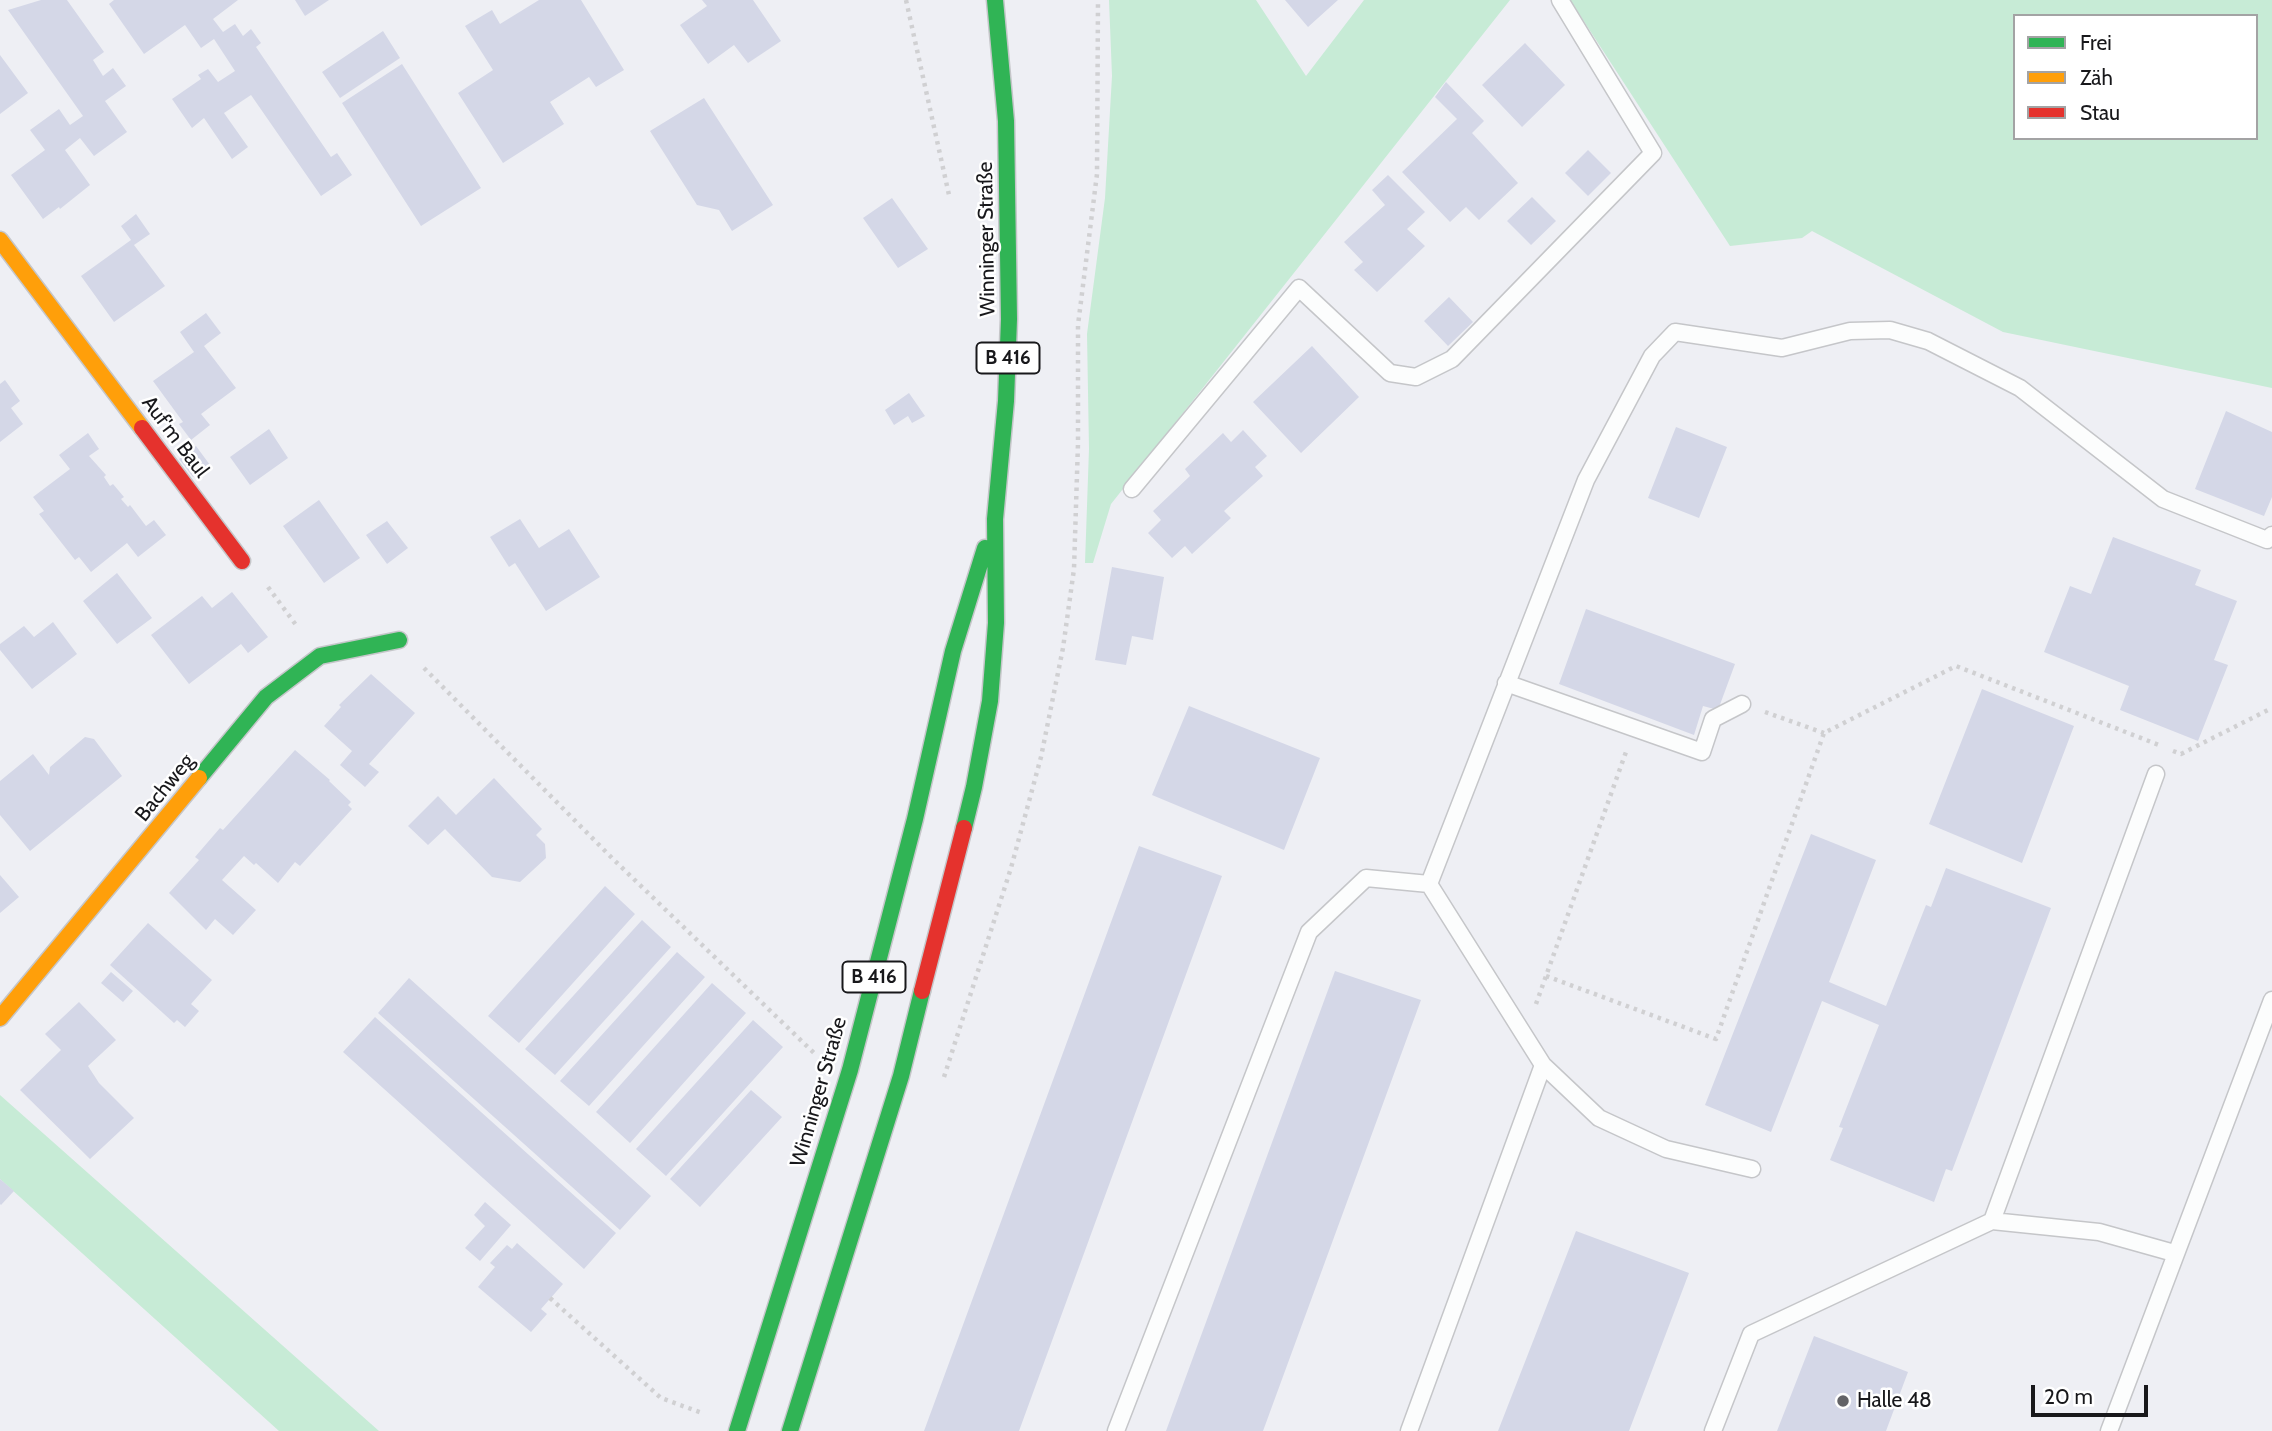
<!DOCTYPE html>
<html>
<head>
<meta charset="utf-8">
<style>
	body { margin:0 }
	#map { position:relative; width:2272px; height:1431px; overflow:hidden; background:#eeeff4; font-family:Cabin,sans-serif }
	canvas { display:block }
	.legend { position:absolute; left:2013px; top:14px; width:245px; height:126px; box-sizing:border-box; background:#fff; border:2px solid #a3a3a4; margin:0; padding:9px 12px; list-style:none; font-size:21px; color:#18181b }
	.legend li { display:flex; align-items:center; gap:14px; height:35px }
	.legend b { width:35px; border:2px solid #a3a3a4 }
	.scale { position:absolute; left:2031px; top:1385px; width:117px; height:32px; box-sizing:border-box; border:4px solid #18181b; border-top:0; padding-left:9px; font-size:21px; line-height:24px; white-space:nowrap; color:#18181b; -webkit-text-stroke:5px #fff; paint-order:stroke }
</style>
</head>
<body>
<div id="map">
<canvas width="2272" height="1431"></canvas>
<ul class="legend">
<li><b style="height:9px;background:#30b455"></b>Frei</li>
<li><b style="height:9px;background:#ff9f0a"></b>Zäh</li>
<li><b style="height:9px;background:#e5322d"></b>Stau</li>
</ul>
<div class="scale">20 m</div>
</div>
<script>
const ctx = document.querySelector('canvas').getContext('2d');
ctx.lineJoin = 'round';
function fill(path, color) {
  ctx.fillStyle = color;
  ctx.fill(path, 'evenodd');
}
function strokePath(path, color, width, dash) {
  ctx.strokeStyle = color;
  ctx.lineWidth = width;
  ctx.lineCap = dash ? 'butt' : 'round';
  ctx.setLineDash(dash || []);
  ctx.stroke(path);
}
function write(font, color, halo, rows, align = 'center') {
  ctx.font = font + ' Cabin,sans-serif';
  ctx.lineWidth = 5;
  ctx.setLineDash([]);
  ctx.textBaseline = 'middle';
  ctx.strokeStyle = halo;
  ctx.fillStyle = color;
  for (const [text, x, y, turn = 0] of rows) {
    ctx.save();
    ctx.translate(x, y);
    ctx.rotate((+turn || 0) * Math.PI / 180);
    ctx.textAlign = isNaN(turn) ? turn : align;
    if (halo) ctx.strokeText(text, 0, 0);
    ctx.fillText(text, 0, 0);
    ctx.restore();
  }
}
const green = new Path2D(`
	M1109,0h147l50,76 58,-76h146l-399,504 -18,59h-8l4,-114 -2,-115 18,-136 7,-122z
	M1570,0h702v388l-269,-56 -191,-101 -10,7 -72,8zM2015,16h241v122h-241z
	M0,1095l379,336h-100l-279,-252z`);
const building = new Path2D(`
	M41,0h26l37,52 -11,8 10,16 10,-8 13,18 -21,15 22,31 -33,24 -14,-18 -15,12 25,35 -30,24 -1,-2 -16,12 -32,-44 34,-25 -15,-20 29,-21 11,16 13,-9 -75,-106z
	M114,0h124l-25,19 10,13 12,-8 8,12 8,-7 10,14 -5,4 75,110 6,-4 15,22 -31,21 -70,-101 -27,18 24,34 -16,12 -28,-41 -12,10 -20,-29 29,-20 -3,-4 10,-6 10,13 17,-11 -21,-32 -13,9 -16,-23 -41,29 -35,-50z
	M295,0h34l-24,16z
	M539,0h42l43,70 -28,17 -7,-10 -39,25 14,22 -61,39 -45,-70 35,-23 -28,-44 27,-16 8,14z
	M702,0h51l28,41 -33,22 -14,-18 -26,19 -28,-39 27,-19z
	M1285,0h53l-30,27z
	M383,31l17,27 -60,40 -18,-26z
	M1525,43l40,42 -43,42 -40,-42z
	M0,55l28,38 -28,21z
	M402,64l79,124 -60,38 -79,-123z
	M1446,82l38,39 -12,12 46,50 -39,37 -13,-13 -16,15 -48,-50 55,-53 -22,-22z
	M704,98l69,107 -41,26 -13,-21 -22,-5 -47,-74z
	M1588,150l23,23 -23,23 -23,-23z
	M1388,175l37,37 -18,17 18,17 -48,46 -23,-22 9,-8 -19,-20 41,-37 -13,-15z
	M1532,197l24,24 -25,24 -24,-24z
	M892,198l36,51 -30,19 -35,-50z
	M136,214l14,20 -16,11 31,41 -51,36 -33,-46 50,-36 -10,-14z
	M1449,297l24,25 -25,24 -24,-25z
	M206,313l15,20 -17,13 32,42 -35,26 9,11 -19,15 -12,-16 4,-2 -30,-41 41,-29 -14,-20z
	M1312,346l47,51 -58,56 -48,-51z
	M5,380l15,21 -9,7 12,16 -23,18v-58z
	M909,393l16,23 -13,7 -4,-7 -14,9 -9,-15z
	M2226,411l46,21v65l-8,19 -69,-27z
	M1676,427l51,20 -28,71 -51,-20z
	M269,429l19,29 -38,27 -20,-28z
	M1243,430l24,26 -12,11 8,9 -39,35 7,7 -39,36 -7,-8 -13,12 -24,-25 13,-13 -8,-9 37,-35 -5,-7 38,-36 8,9z
	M88,433l11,16 -10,7 17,19 -2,2 6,9 3,-2 11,13 -3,2 7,8 2,-2 16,21 8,-6 12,15 -28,22 -11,-14 -36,29 -12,-15 -4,3 -36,-46 5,-3 -11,-14 37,-28 -11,-14z
	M196,446l14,19 -17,12 -14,-18z
	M319,500l41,58 -36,25 -41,-57z
	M520,519l19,29 30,-19 31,48 -54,34 -31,-48 -6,4 -19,-30z
	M387,521l21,27 -21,16 -21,-29z
	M2113,537l88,33 -6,15 42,16 -23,59 14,5 -30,76 -78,-31 9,-24 -85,-34 26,-66 21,8z
	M1112,567l52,10 -11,63 -21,-4 -6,29 -31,-5z
	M117,573l35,45 -35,26 -34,-43z
	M232,592l36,45 -20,16 -7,-9 -52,40 -38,-49 51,-39 10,12z
	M1586,609l149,55 -17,46 -15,-4 -9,29 -135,-51z
	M53,622l24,32 -45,35 -32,-39v-6l24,-18 10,11z
	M371,674l44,39 -46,51 10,8 -14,15 -25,-22 12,-14 -28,-25 17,-19 -2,-2z
	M1982,689l92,37 -52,137 -93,-39z
	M1189,706l131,52 -36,92 -132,-55z
	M85,737l9,2 28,37 -92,75 -30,-36v-34l33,-27 16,21 1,-8z
	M295,750l35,30 -1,1 22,21 -3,3 4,4 -52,57 -5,-4 -17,21 -22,-20 -2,2 -10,-9 -22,24 34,30 -23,25 -18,-16 -9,11 -37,-37 30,-33 -4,-3 25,-29 3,2z
	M494,778l48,51 -6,6 9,9 1,14 -26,24 -28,-5 -47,-48 -17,16 -20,-19 30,-30 18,19z
	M1811,834l65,26 -47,122 57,24 40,-101 5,2 15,-39 105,40 -99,263 -6,-2 -12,33 -104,-42 13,-32 -4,-1 40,-102 -57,-24 -51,131 -66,-27z
	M1139,846l83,30 -203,555h-95z
	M0,875l19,22 -19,16z
	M605,886l30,28 -116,129 -31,-27z
	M642,920l29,27 -116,128 -30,-26z
	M148,923l64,57 -21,24 8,7 -14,16 -8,-7 -3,3 -64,-58z
	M677,952l28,25 -116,129 -29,-25z
	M1335,971l86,29 -158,431h-97z
	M111,972l22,19 -10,11 -22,-19z
	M409,978l242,218 -31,34 -242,-217z
	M712,983l34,30 -116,130 -34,-31z
	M79,1002l37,38 -28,26 11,17 35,35 -44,41 -70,-69 41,-40 -16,-16z
	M375,1017l241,216 -32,36 -241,-217z
	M753,1020l30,27 -117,129 -30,-27z
	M751,1090l31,27 -82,90 -30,-28z
	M0,1179l14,12 -13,14 -1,-1z
	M485,1202l26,23 -31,36 -15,-13 20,-22 -11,-11z
	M1576,1231l113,42 -60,158h-131z
	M517,1243l46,41 -22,25 6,5 -16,18 -53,-45 17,-20 -5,-4 17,-18 5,4z
	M1814,1336l94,36 -22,59h-109z`);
const path = new Path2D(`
	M906,0l43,195
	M268,587l28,38
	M424,668l189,191 201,194
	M1765,712l59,21
	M2173,751l8,3 91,-46
	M1546,976l170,63 108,-306 132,-67 203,79
	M1536,1004l90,-252
	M944,1077l67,-209 30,-111 22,-109 11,-79 4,-126v-118l19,-151 1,-174
	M550,1298l111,100 41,15`);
const lane = new Path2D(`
	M1132,489l167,-201 91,85 26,4 36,-18 201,-206 -93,-153
	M1506,683l196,69 11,-33 29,-15
	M1752,1169l-86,-20 -67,-31 -56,-53 -114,-181 157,-404 66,-124 23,-24 107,16 68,-17 40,-1 38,11 92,47 143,111 104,41 5,-5
	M1992,1221l164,-447
	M1116,1431l193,-499 57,-54 63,6
	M1409,1431l134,-366
	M1713,1431l38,-97 241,-113 107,11 75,21
	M2109,1431l163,-431`);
const fast = new Path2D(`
	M199,778l67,-81 54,-41 79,-16
	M964,828l10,-41 16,-86 6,-78 -1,-104 11,-118 3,-82 -3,-198 -11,-121
	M737,1431l113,-361 65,-251 38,-168 32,-103
	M790,1431l111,-355 21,-85`);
const slow = new Path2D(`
	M0,240l142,188
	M0,1018l199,-240`);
const jam = new Path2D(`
	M142,428l100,133
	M922,991l42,-163`);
const markers = [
	[1843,1401,7,"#636367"]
];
const shields = [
	[1008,358,63],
	[874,977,63]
];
const shieldNames = [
	["B 416",1008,358],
	["B 416",874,977]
];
const streetNames = [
	["Winninger Straße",987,239,-91],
	["Auf'm Baul",175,437,53],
	["Bachweg",165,788,-51],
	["Winninger Straße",819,1092,-74]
];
const poiNames = [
	["Halle 48",1857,1401]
];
fill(green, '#c7ebd6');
fill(building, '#d4d7e7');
strokePath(lane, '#c5c6c9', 19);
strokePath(fast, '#c5c6c9', 19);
strokePath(slow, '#c5c6c9', 19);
strokePath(jam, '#c5c6c9', 19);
strokePath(path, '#d0d0d2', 4.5, [3.5, 5]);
strokePath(lane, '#fcfdfd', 16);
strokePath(fast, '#30b455', 16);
strokePath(slow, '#ff9f0a', 16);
strokePath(jam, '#e5322d', 16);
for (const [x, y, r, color] of markers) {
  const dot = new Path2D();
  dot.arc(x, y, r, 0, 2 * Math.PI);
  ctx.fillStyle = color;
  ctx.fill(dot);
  strokePath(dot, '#fff', 2.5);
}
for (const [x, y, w] of shields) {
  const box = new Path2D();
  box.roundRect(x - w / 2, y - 15.5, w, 31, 5);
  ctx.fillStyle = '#fff';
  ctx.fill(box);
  strokePath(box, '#18181b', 2);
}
write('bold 19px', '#18181b', null, shieldNames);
write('21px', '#18181b', '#fff', streetNames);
write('21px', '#18181b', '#fff', poiNames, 'left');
</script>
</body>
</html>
